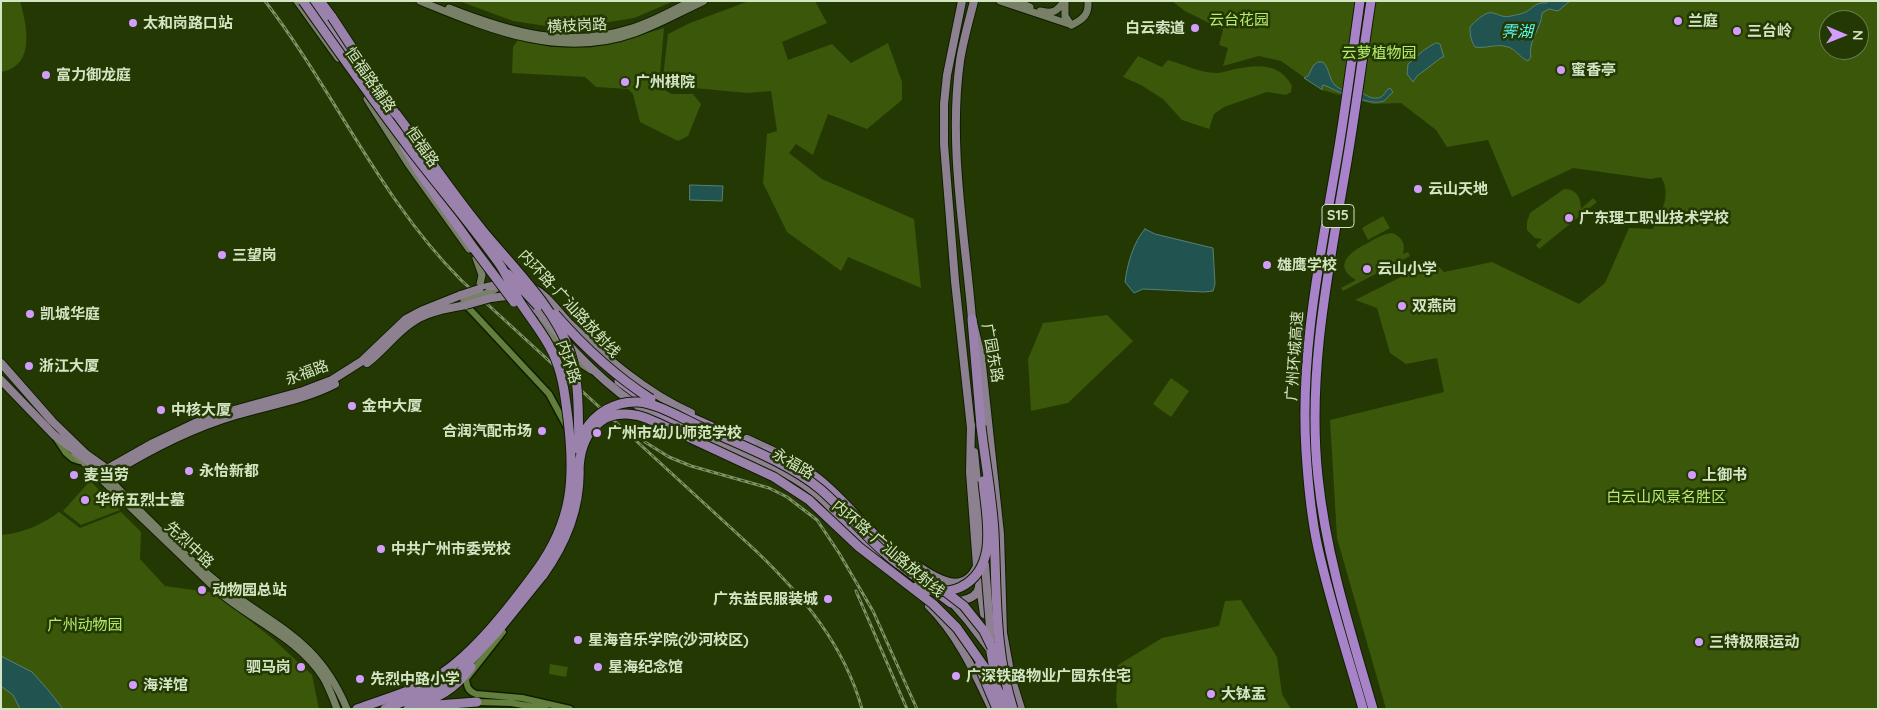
<!DOCTYPE html>
<html>
<head>
<meta charset="utf-8">
<style>
	body { margin:0 }
	#map { position:relative; width:1879px; height:710px; overflow:hidden; background:#243804; font-family:Quicksand,sans-serif }
	canvas { display:block }
	.frame { position:absolute; inset:0; border:2px solid #d4e5c3; pointer-events:none }
	.north { position:absolute; left:1819px; top:10px; width:50px; height:50px; box-sizing:border-box; background:#243804; border:1px solid #6a7d50; border-radius:50%; rotate:91deg; font-size:14px; font-weight:700; line-height:20px; text-align:center; color:#d4e5c3 }
	.north::after { content:''; display:block; margin:auto; width:18px; height:22px; background:#d29dfd; clip-path:polygon(50% 0,100% 100%,50% 72%,0 100%) }
</style>
</head>
<body>
<div id="map">
<canvas width="1879" height="710"></canvas>
<div class="frame"></div>
<div class="north">N</div>
</div>
<script>
const ctx = document.querySelector('canvas').getContext('2d');
ctx.lineJoin = 'round';
function fill(path, color) {
  ctx.fillStyle = color;
  ctx.fill(path, 'evenodd');
}
function strokePath(path, color, width, dash) {
  ctx.strokeStyle = color;
  ctx.lineWidth = width;
  ctx.lineCap = dash ? 'butt' : 'round';
  ctx.setLineDash(dash || []);
  ctx.stroke(path);
}
function write(font, color, halo, rows, align = 'center') {
  ctx.font = font + ' Quicksand,"Noto Sans SC",sans-serif';
  ctx.lineWidth = 5;
  ctx.setLineDash([]);
  ctx.textBaseline = 'middle';
  ctx.strokeStyle = halo;
  ctx.fillStyle = color;
  for (const [text, x, y, turn = 0] of rows) {
    ctx.save();
    ctx.translate(x, y);
    ctx.rotate((+turn || 0) * Math.PI / 180);
    ctx.textAlign = isNaN(turn) ? turn : align;
    if (halo) ctx.strokeText(text, 0, 0);
    ctx.fillText(text, 0, 0);
    ctx.restore();
  }
}
const green = new Path2D(`
	M1,1h19c7,25 16,65 -19,71z
	M459,1h215l-40,17 -68,11 -53,-8z
	M749,1h66l12,22 -45,19 6,18 44,-16 19,19 37,-20 14,39v18l-35,29 -39,-15 -15,41 -17,-11 -7,9 33,26 92,40 7,69 -73,-31 -7,14 -54,-39 -24,-49 4,-49 10,-3 -6,-40 -24,2 -85,-8 6,-51 22,-11z
	M1172,1h706v708h-492l-49,-171 -7,-118 114,-28 -7,-34 -31,6 -16,-11 -13,-45 -22,-8 78,-39 11,11 48,-10 87,42 26,-21 24,-55 24,1c8,-17 19,-34 8,-52l-10,2 -78,-11 -61,29 -24,-57 -41,7 -11,-17 -35,-27 -28,1 -51,-14 -41,-29 -22,-5 -36,10 5,-18 -9,-3 4,-15 -38,-19zM1829,20h30v30h-30z
	M664,28l-5,58 12,8h22l8,10 -13,32 -10,5 -38,-19 -7,-28 -5,-5 -32,-2 -11,-10 -73,-4 1,-26 5,-7 33,7 56,-2z
	M1138,56l24,11 6,-7c15,4 32,13 48,13 5,0 10,-2 15,-3 23,-5 48,-9 61,16l-1,6 -5,3 -19,-3 -43,15 -10,7 -5,15 -27,-9 -19,-21 -22,-14 -18,-8z
	M1564,189c13,0 17,9 17,20l12,-11 4,4 -58,47 -3,-4 6,-6 -7,-1 -8,-8v-8l3,-9z
	M1383,216l7,12 -22,12 -6,-12z
	M1392,233c10,4 14,10 11,21l5,-2 2,4 -67,35 -2,-3 15,-8c-24,-14 -6,-28 10,-36 9,-5 16,-10 26,-11z
	M1107,315l26,26 -65,62 -37,8 -3,-52 15,-36z
	M1171,378l18,13 -18,26 -18,-13z
	M90,481l30,29 -39,15 -18,-14z
	M59,512l21,16 41,-16 20,20 -1,27 25,27 50,7 58,46 39,36 7,34h-318v-174c22,-2 40,-10 58,-23z
	M1241,600l36,57 5,37 9,15h-173l-2,-8 2,-36 44,-27 57,-12 6,-25z
	M550,664l18,3 -2,10 -17,-3z`);
const water = new Path2D(`
	M1549,1h21l-12,10 -9,-2 -7,4c0,15 -15,29 -11,44l-3,4c-8,-3 -12,-12 -20,-14 -11,-4 -22,2 -33,0 -4,-6 -5,-12 -5,-20 4,-5 12,-12 18,-14 8,-2 13,6 23,3 4,-1 11,-2 15,-4 8,-5 10,-10 20,-9z
	M1436,43l4,1 4,13h-2l-25,19 -4,6 -6,-8 1,-10 16,-14z
	M1318,62h5c7,7 6,19 13,24 8,7 18,3 26,7 5,2 8,6 15,5 6,0 7,-5 11,-9l2,-1 3,4c-3,2 -6,7 -9,9 -7,3 -23,0 -29,-5l-5,1 -26,-12 -2,1v4l-1,-1 -17,-11 4,-2 5,-10z
	M690,185l33,1 -1,15 -32,-1z
	M1145,229l10,5 58,14 2,36 -2,7 -9,1 -61,-3 -9,4 -9,-11c2,-16 8,-40 20,-53z
	M1,656l31,16 17,19 14,18h-43l-7,-14 -12,-9z`);
const tertiary = new Path2D(`
	M466,305l83,89 19,35
	M56,438l10,15 7,6 6,2 5,-4
	M503,632l-37,47c1,8 2,12 10,15l46,4 48,11
	M477,702l34,1 35,6`);
const secondary = new Path2D(`
	M297,1l41,57
	M420,1c69,28 140,59 215,32 24,-9 46,-21 69,-32
	M1000,1l72,24
	M1015,1l15,6
	M1065,1v15l6,9
	M449,8c61,24 117,41 183,20 21,-6 40,-18 60,-27
	M1040,11c12,3 17,1 24,-10
	M1072,25c11,-6 17,-10 16,-24
	M367,99l42,66 60,84
	M476,258l6,17 -3,14
	M487,293c18,-6 21,-19 19,-37
	M538,322l41,40 12,8
	M75,454l144,138c34,29 79,46 104,85 6,10 10,21 14,32
	M101,470c36,39 74,77 115,111 55,45 101,55 131,128`);
const primary = new Path2D(`
	M962,1l-15,74 -3,29v40l11,137 16,147
	M974,1c-5,20 -11,40 -14,60 -12,85 5,173 12,258l9,37 19,178 3,99 8,44 10,32
	M352,56l15,21
	M531,287c18,9 25,23 39,37 36,34 76,69 121,89
	M479,289l26,-6
	M491,298l15,-2 22,5
	M530,303c34,37 72,82 116,108 54,31 159,53 193,108
	M1,363l51,58 34,33 21,15 46,-26 42,-20 39,-13 69,-19 29,-11 30,-19 44,-42 15,-8 40,-16
	M367,363c16,-12 27,-28 44,-40 16,-12 36,-14 55,-18
	M1,380l53,55 45,34 13,4c39,-24 80,-45 124,-58 33,-10 68,-15 99,-31
	M747,439l26,12
	M974,452l10,101
	M918,566c19,13 46,30 59,0l-7,-94 1,-47
	M980,587l4,27 5,2 4,-3
	M949,599l20,23 20,26
	M955,602c25,-4 26,-11 24,-34
	M929,606c29,29 46,67 63,103`);
const trunk = new Path2D(`
	M312,1l43,58
	M320,1l12,16
	M391,107l15,20
	M404,146l16,27 55,77
	M972,319l9,107
	M619,381l61,45
	M683,414l68,30
	M765,451c17,8 37,15 52,27 27,21 47,49 73,71
	M837,515l40,41
	M897,563l54,40
	M424,706l53,-4
	M357,709c27,-10 57,-18 81,-33 36,-22 74,-72 99,-106
	M385,709l47,-19 27,-17 38,-41 46,-57
	M408,709c28,-11 45,-17 63,-42`);
const motorway = new Path2D(`
	M1360,1c-8,56 -15,113 -25,169 -16,93 -35,186 -29,281 2,32 5,66 12,97 12,54 30,108 45,161
	M1371,1c-9,58 -16,115 -26,172 -17,100 -38,202 -27,304 8,79 33,156 55,232`);
const rail = new Path2D(`
	M265,1c69,90 116,199 196,279l294,270c47,45 89,94 107,159
	M645,442l24,15 22,9 78,22 18,9 30,23 22,33 34,58 44,98
	M856,591l51,118`);
const secondaryBridge = new Path2D(`
	M464,301l23,-8`);
const primaryBridge = new Path2D(`
	M461,295l18,-6
	M466,305l25,-7
	M985,565l6,75`);
const trunkBridge = new Path2D(`
	M303,1c35,50 70,99 107,148 29,38 60,74 88,113 9,12 14,27 22,40 11,17 24,32 33,51 10,21 12,43 15,66 7,59 5,101 -31,151
	M332,17l63,96
	M406,127c25,35 50,71 77,104 29,35 72,77 87,121 10,30 8,66 9,98
	M475,250l39,52
	M508,274l30,32
	M555,314c28,32 60,62 96,85
	M981,426c4,35 11,71 13,106 3,61 0,117 19,177
	M584,432c11,-19 31,-31 54,-30 19,1 45,17 63,25 37,17 88,36 119,62 27,23 48,52 77,74
	M579,470c1,-32 19,-62 56,-55 9,1 17,6 25,9l114,53 35,23 50,47 74,57 24,24 35,50 15,31
	M890,549l74,57 20,25 15,31
	M543,575c23,-32 38,-70 36,-110
	M916,587c15,5 30,7 45,0 39,-20 25,-71 22,-106
	M991,652l5,29
	M979,666l18,43`);
const markers = [
	[1678,21,5,"#d29dfd"],
	[133,23,5,"#d29dfd"],
	[1195,28,5,"#d29dfd"],
	[1737,31,5,"#d29dfd"],
	[1561,70,5,"#d29dfd"],
	[46,75,5,"#d29dfd"],
	[625,82,5,"#d29dfd"],
	[1418,189,5,"#d29dfd"],
	[1569,218,5,"#d29dfd"],
	[222,255,5,"#d29dfd"],
	[1267,265,5,"#d29dfd"],
	[1367,269,5,"#d29dfd"],
	[1402,306,5,"#d29dfd"],
	[30,314,5,"#d29dfd"],
	[29,366,5,"#d29dfd"],
	[352,406,5,"#d29dfd"],
	[161,410,5,"#d29dfd"],
	[542,431,5,"#d29dfd"],
	[597,433,5,"#d29dfd"],
	[189,471,5,"#d29dfd"],
	[74,475,5,"#d29dfd"],
	[1692,475,5,"#d29dfd"],
	[85,500,5,"#d29dfd"],
	[381,549,5,"#d29dfd"],
	[202,590,5,"#d29dfd"],
	[828,599,5,"#d29dfd"],
	[578,640,5,"#d29dfd"],
	[1699,642,5,"#d29dfd"],
	[301,667,5,"#d29dfd"],
	[598,667,5,"#d29dfd"],
	[956,676,5,"#d29dfd"],
	[360,679,5,"#d29dfd"],
	[133,685,5,"#d29dfd"],
	[1211,694,5,"#d29dfd"]
];
const shields = [
	[1338,216,32]
];
const shieldNames = [
	["S15",1338,216]
];
const parkNames = [
	["云台花园",1239,20],
	["云萝植物园",1379,53],
	["白云山风景名胜区",1666,497],
	["广州动物园",85,625]
];
const poiNames = [
	["兰庭",1688,21],
	["太和岗路口站",143,23],
	["白云索道",1185,28,"right"],
	["三台岭",1747,31],
	["蜜香亭",1571,70],
	["富力御龙庭",56,75],
	["广州棋院",635,82],
	["云山天地",1428,189],
	["广东理工职业技术学校",1579,218],
	["三望岗",232,255],
	["雄鹰学校",1277,265],
	["云山小学",1377,269],
	["双燕岗",1412,306],
	["凯城华庭",40,314],
	["浙江大厦",39,366],
	["金中大厦",362,406],
	["中核大厦",171,410],
	["合润汽配市场",532,431,"right"],
	["广州市幼儿师范学校",607,433],
	["永怡新都",199,471],
	["麦当劳",84,475],
	["上御书",1702,475],
	["华侨五烈士墓",95,500],
	["中共广州市委党校",391,549],
	["动物园总站",212,590],
	["广东益民服装城",818,599,"right"],
	["星海音乐学院(沙河校区)",588,640],
	["三特极限运动",1709,642],
	["驷马岗",291,667,"right"],
	["星海纪念馆",608,667],
	["广深铁路物业广园东住宅",966,676],
	["先烈中路小学",370,679],
	["海洋馆",143,685],
	["大钵盂",1221,694]
];
const streetNames = [
	["横枝岗路",577,26,-3],
	["恒福路辅路",370,80,55],
	["恒福路",422,147,55],
	["内环路-广汕路放射线",569,304,47],
	["广园东路",992,353,80],
	["广州环城高速",1295,356,-86],
	["内环路",568,362,71],
	["永福路",307,373,-20],
	["永福路",793,464,30],
	["先烈中路",189,545,43],
	["内环路-广汕路放射线",888,549,40]
];
const waterNames = [
	["霁湖",1517,32]
];
fill(green, '#3b5709');
fill(water, '#215450');
strokePath(water, '#578072', 1);
strokePath(tertiary, '#101d00', 9);
strokePath(secondary, '#101d00', 9);
strokePath(primary, '#101d00', 10);
strokePath(trunk, '#101d00', 11);
strokePath(motorway, '#101d00', 11);
strokePath(tertiary, '#637f3e', 6);
strokePath(secondary, '#788068', 7);
strokePath(primary, '#8d8191', 8);
strokePath(trunk, '#9b82ad', 9);
strokePath(motorway, '#a983c9', 9);
strokePath(rail, '#809268', 3);
strokePath(rail, '#243804', 1, [4]);
strokePath(secondaryBridge, '#101d00', 9, []);
strokePath(primaryBridge, '#101d00', 10, []);
strokePath(trunkBridge, '#101d00', 11, []);
strokePath(secondaryBridge, '#788068', 7);
strokePath(primaryBridge, '#8d8191', 8);
strokePath(trunkBridge, '#9b82ad', 9);
for (const [x, y, r, color] of markers) {
  const dot = new Path2D();
  dot.arc(x, y, r, 0, 2 * Math.PI);
  ctx.fillStyle = color;
  ctx.fill(dot);
  strokePath(dot, '#243804', 2);
}
for (const [x, y, w] of shields) {
  const box = new Path2D();
  box.roundRect(x - w / 2, y - 11.5, w, 23, 4);
  ctx.fillStyle = '#243804';
  ctx.fill(box);
  strokePath(box, '#d4e5c3', 1);
}
write('bold 14px', '#d4e5c3', null, shieldNames);
write('15px', '#b7ee6f', '#243804', parkNames);
write('bold 15px', '#d4e5c3', '#243804', poiNames, 'left');
write('15px', '#d4e5c3', '#243804', streetNames);
write('italic 16px', '#58f9ef', '#243804', waterNames);
</script>
</body>
</html>
